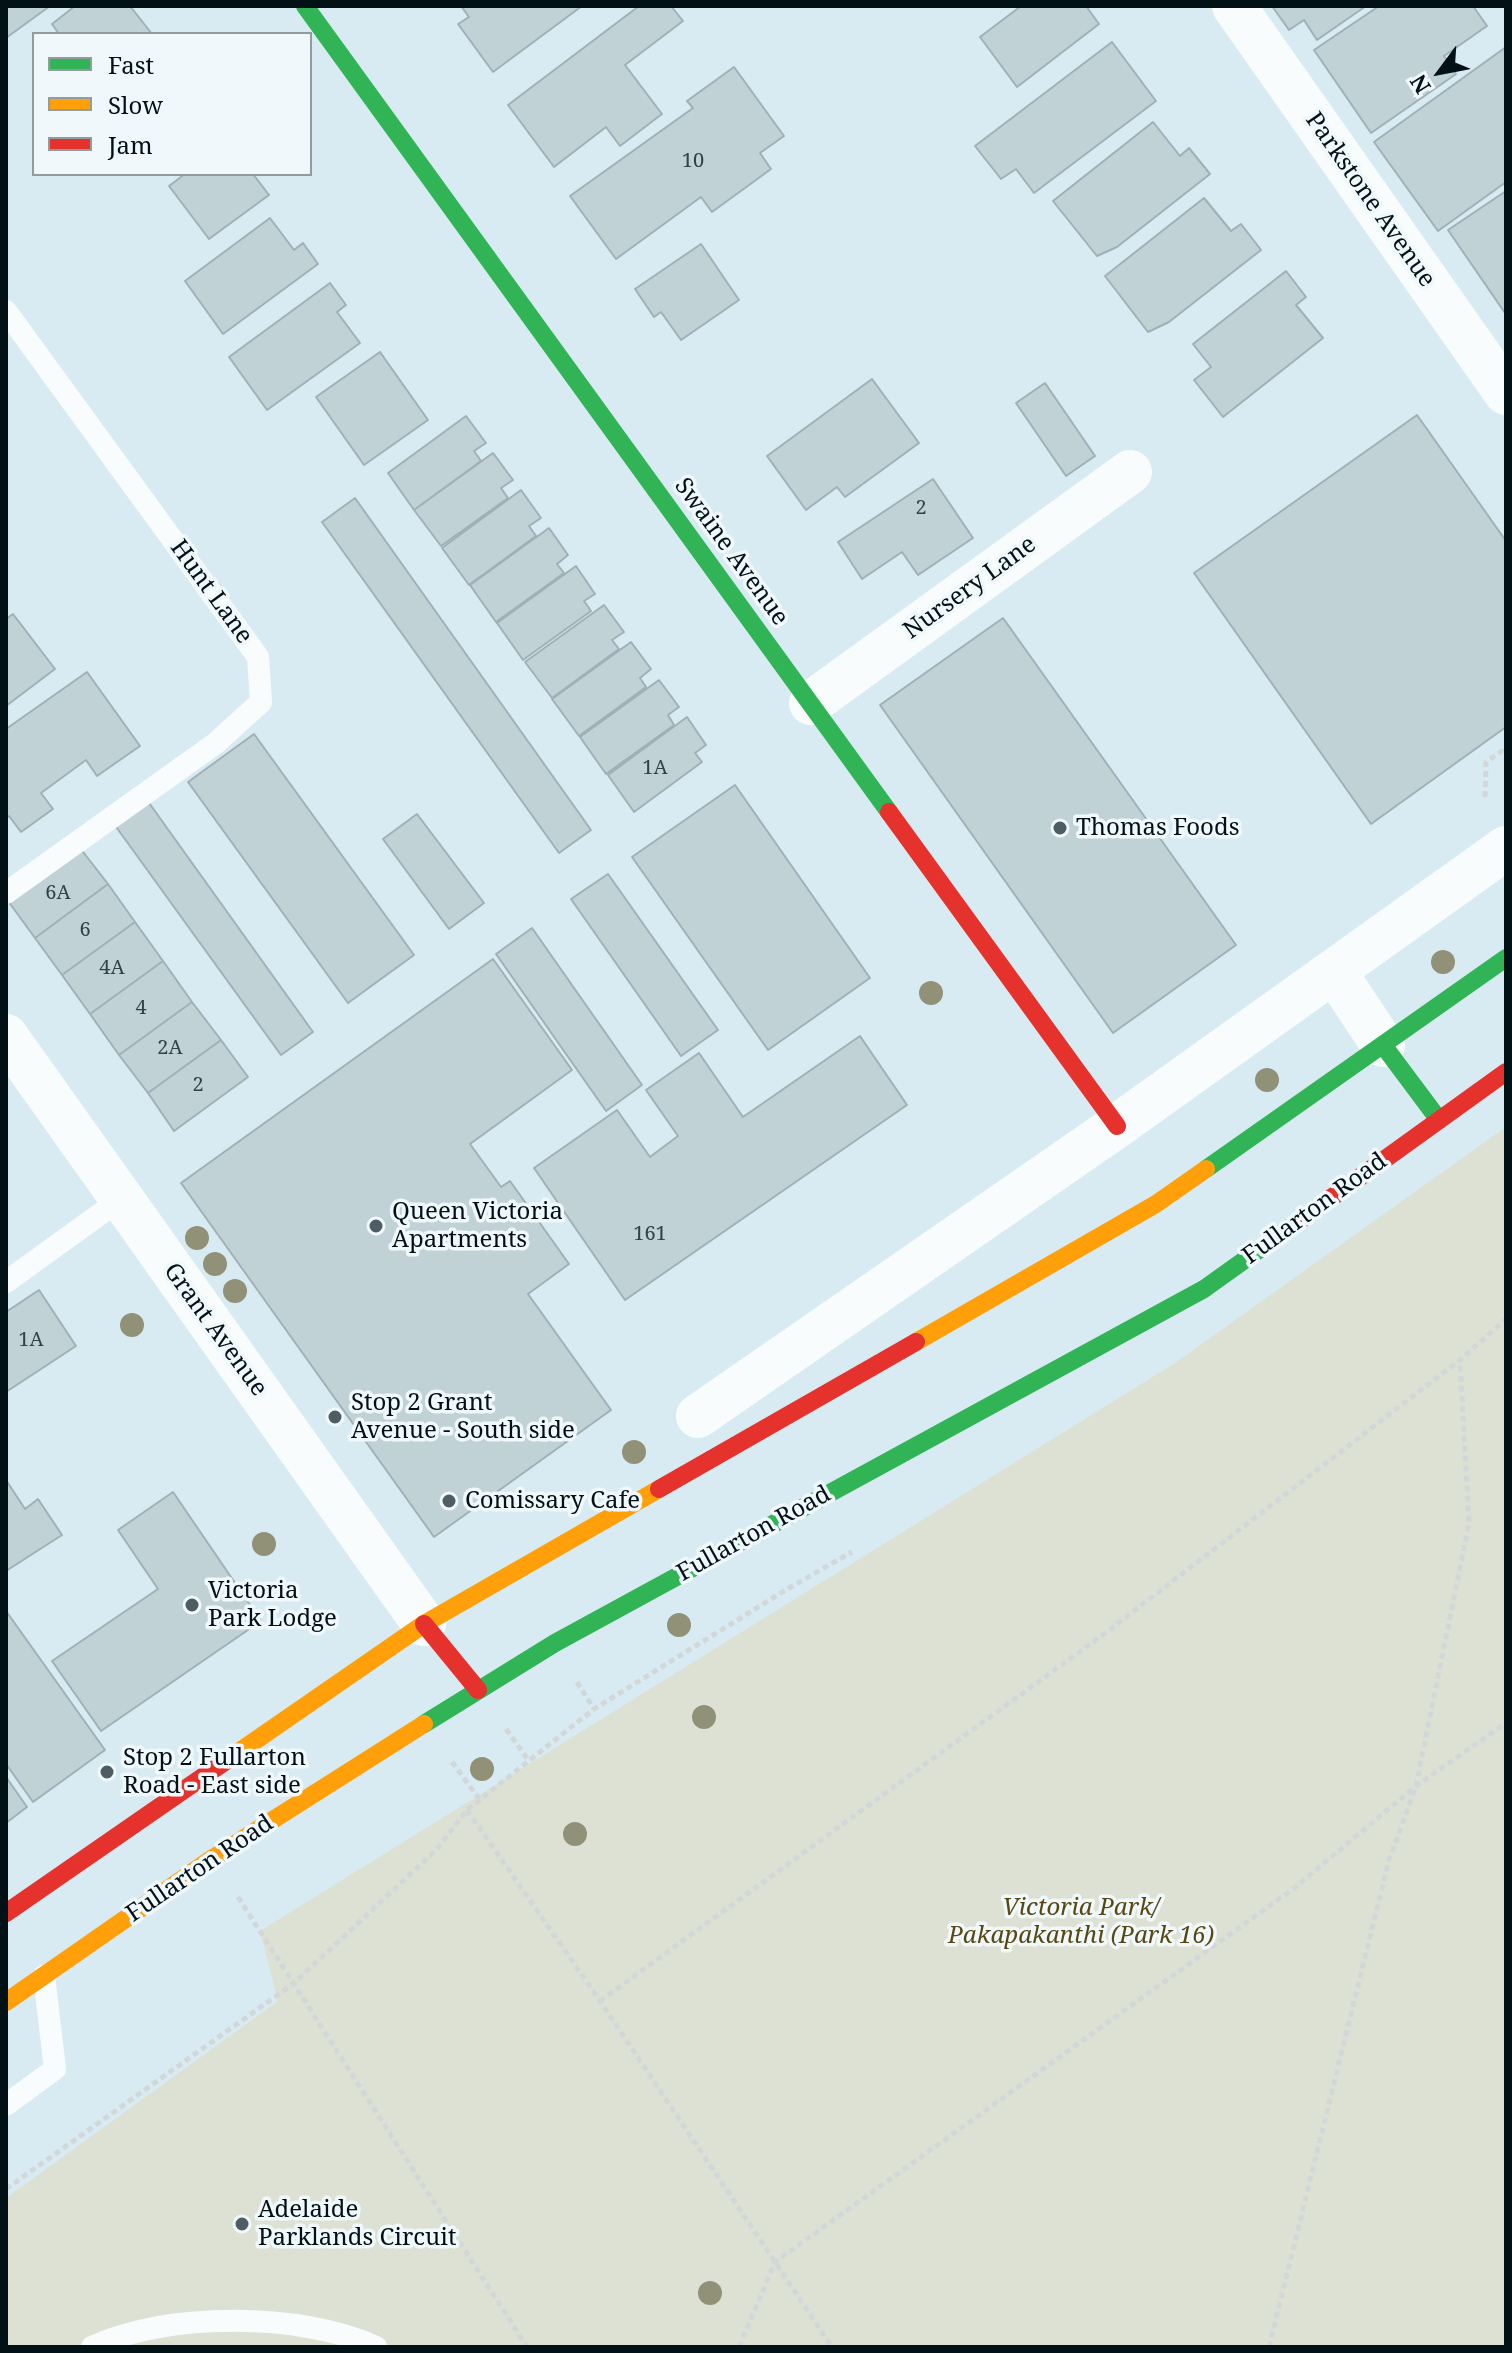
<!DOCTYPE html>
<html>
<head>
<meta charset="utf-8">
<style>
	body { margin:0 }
	#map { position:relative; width:1512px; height:2353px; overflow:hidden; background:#d8ebf2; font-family:"Noto Serif",serif }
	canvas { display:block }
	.frame { position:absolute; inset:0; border:8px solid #021116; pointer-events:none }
	.legend { position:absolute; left:32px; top:32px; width:280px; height:144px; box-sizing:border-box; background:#f0f8fb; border:2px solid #919c9f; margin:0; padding:10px 14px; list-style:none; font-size:24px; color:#021116 }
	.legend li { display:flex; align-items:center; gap:16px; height:40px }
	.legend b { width:40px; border:2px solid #919c9f }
	.north { position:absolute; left:1400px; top:32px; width:80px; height:80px; -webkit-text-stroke:6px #f0f8fb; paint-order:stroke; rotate:238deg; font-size:22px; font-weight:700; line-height:32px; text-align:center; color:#021116 }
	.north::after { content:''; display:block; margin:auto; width:28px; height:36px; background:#021116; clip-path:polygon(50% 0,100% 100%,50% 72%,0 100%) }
</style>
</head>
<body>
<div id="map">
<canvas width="1512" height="2353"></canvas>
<div class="frame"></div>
<ul class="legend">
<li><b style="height:10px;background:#30b455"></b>Fast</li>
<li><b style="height:10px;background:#ff9f0a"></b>Slow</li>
<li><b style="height:10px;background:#e5322d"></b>Jam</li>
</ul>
<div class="north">N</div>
</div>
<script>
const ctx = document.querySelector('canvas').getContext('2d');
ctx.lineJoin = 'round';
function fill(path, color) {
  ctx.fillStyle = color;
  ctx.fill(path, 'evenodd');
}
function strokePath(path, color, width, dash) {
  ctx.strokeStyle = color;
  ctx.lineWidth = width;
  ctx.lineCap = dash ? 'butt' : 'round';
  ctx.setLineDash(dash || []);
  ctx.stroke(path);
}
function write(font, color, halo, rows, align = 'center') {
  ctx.font = font + ' "Noto Serif",serif';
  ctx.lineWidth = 7;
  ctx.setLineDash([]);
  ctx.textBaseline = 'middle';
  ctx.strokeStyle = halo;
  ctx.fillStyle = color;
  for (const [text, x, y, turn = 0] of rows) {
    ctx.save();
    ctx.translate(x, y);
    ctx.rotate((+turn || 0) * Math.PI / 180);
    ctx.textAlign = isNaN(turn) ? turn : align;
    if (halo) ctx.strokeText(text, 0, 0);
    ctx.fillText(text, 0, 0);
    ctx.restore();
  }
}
const green = new Path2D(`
	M1506,1127v1220h-1500v-149l272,-197 -18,-70 915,-568z`);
const building = new Path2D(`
	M6,6h44l-44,32z
	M75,6h55l22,28h-93l-7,-10z
	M461,6h121l-89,66 -35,-48 11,-7z
	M639,6h32l12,15 -58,44 37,49 -42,32 -14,-19 -52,40 -46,-62z
	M1021,6h65l13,18 -82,63 -37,-50z
	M1272,6h94l-49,34 -13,-20 -15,10z
	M1379,6h94l14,20 -43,30 12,18 -85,59 -57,-83z
	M1112,42l44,59 -122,92 -18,-24 -15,10 -26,-33z
	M1506,47v135l-68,49 -64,-89z
	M734,67l50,69 -24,17 11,16 -59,43 -11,-15 -85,62 -46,-63 123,-88 -6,-7z
	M1153,122l27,34 9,-8 21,26 -93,73 -20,9 -44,-55z
	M185,174h68l16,21 -60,44 -40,-53z
	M1506,191v121l-1,1 -57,-83z
	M1204,198l27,33 10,-7 20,26 -92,72 -21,10 -43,-56z
	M270,218l24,32 9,-7 15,21 -95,70 -38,-53z
	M701,244l38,56 -58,40 -20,-28 -7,5 -19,-28z
	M1286,271l20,26 -10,8 27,33 -100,79 -29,-37 17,-13 -18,-23z
	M330,283l16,22 -9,7 23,31 -93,67 -38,-53z
	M380,352l48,68 -64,45 -48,-68z
	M872,379l47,64 -74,54 -8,-10 -31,23 -39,-54z
	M1045,383l50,73 -29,20 -50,-73z
	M1417,415l89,126v186l-135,97 -177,-251z
	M466,416l20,27 -12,8 7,10 -67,49 -26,-37z
	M493,453l20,27 -12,8 7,10 -67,48 -27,-36z
	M933,479l40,59 -55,37 -16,-23 -40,27 -24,-37z
	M521,490l20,28 -12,8 7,10 -67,49 -27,-37z
	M355,498l236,332 -32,23 -237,-331z
	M549,528l19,27 -11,9 7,9 -68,49 -26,-37z
	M576,566l19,28 -11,7 7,10 -68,49 -26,-37z
	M604,605l20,27 -12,8 7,9 -67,49 -27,-36z
	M13,614l42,55 -49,37v-87z
	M1003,618l233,327 -123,88 -233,-328z
	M631,642l20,27 -11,9 6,9 -67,49 -27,-37z
	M87,672l53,74 -43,30 -11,-16 -45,33 12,16 -32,23 -12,-16 -3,2v-89z
	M659,680l20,27 -11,8 6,10 -68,49 -26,-37z
	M687,717l19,28 -11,8 7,9 -68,50 -26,-37z
	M254,734l160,221 -66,48 -160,-221z
	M735,785l135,193 -102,72 -136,-193z
	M147,800l166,232 -32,23 -167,-231z
	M417,814l67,89 -35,26 -66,-90z
	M80,848l28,36 -73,54 -27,-37z
	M608,874l110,156 -37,26 -110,-157z
	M108,884l27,38 -73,53 -27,-37z
	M135,922l28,39 -73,53 -28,-39z
	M532,928l110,157 -36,26 -110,-157z
	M493,959l79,111 -102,74 31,43 9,-6 59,83 -41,30 83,116 -177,127 -253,-354z
	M163,961l29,41 -73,53 -29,-41z
	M192,1002l29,38 -73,53 -29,-38z
	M860,1036l47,69 -282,195 -91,-132 83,-58 33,47 28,-21 -32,-46 53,-37 44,64z
	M221,1040l27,37 -74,54 -26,-38z
	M39,1290l37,56 -70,46v-80z
	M6,1480l19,29 13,-10 24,36 -56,36z
	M173,1492l88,129 -160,110 -49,-70 106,-72 -40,-59z
	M6,1611l99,139 -72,52 -27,-38z
	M6,1777l21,30 -21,16z`);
const path = new Path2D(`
	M1485,797l1,-35 16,-11 4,1
	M577,1682l17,27
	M506,1729l23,32
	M452,1762l28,38
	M467,1810l133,191 232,346
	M238,1897l289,450
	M600,2001l504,-367 356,-274 46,-41
	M6,2189l287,-205 143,-134 31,-40 127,-101 195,-121 63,-36
	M739,2347l36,-85 518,-373 123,-103 90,-63
	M1269,2347l120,-487 27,-74 53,-263 -9,-162`);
const lane = new Path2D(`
	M6,311l252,346 3,45 -45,41 -210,150
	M6,1282l115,-83
	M6,2105l49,-36 -11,-93
	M92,2347c74,-35 209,-35 284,0`);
const street = new Path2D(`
	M1234,6l272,387
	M811,703l319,-231
	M1334,971l49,74
	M6,1036l418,588
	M698,1416l419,-290 389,-278`);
const fast = new Path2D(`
	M305,6l584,806
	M1383,1045l56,75
	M1206,1169l300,-211
	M424,1724l131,-81 649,-354 95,-68`);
const slow = new Path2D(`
	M916,1342l240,-138 50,-35
	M233,1756l191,-132 235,-135
	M6,2002l207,-144 211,-134`);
const jam = new Path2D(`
	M889,812l228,314
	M1299,1221l207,-149
	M659,1489l257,-147
	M424,1624l54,66
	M6,1913l227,-157`);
const trees = [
	[1443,962],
	[931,993],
	[1267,1080],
	[197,1238],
	[215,1264],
	[235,1291],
	[132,1325],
	[634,1452],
	[264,1544],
	[679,1625],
	[704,1717],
	[482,1769],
	[575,1834],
	[710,2293]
];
const markers = [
	[1060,828,8,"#4d5d63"],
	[376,1226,8,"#4d5d63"],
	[335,1417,8,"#4d5d63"],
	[449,1501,8,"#4d5d63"],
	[192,1605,8,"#4d5d63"],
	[107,1772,8,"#4d5d63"],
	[242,2224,8,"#4d5d63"]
];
const numberNames = [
	["10",693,161],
	["2",921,508],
	["1A",655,768],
	["6A",58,893],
	["6",85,930],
	["4A",112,968],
	["4",141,1008],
	["2A",170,1048],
	["2",198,1085],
	["161",650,1234],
	["1A",31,1340]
];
const streetNames = [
	["Parkstone Avenue",1370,200,55],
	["Swaine Avenue",731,552,54],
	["Nursery Lane",970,588,-36],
	["Hunt Lane",211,592,54],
	["Fullarton Road",1315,1209,-36],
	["Grant Avenue",215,1330,54],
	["Fullarton Road",754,1534,-29],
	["Fullarton Road",200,1869,-34]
];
const poiNames = [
	["Thomas Foods",1076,828],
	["Queen Victoria",392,1212],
	["Apartments",392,1240],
	["Stop 2 Grant",351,1403],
	["Avenue - South side",351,1431],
	["Comissary Cafe",465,1501],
	["Victoria",208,1591],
	["Park Lodge",208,1619],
	["Stop 2 Fullarton",123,1758],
	["Road - East side",123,1786],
	["Adelaide",258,2210],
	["Parklands Circuit",258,2238]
];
const parkNames = [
	["Victoria Park/",1081,1908],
	["Pakapakanthi (Park 16)",1081,1936]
];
fill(green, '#dde1d3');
fill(building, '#c1d2d7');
strokePath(building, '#a0b0b6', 2);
strokePath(path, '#d2d8da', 5, [6, 4]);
strokePath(lane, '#f9fcfd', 22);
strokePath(street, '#f9fcfd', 44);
strokePath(fast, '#30b455', 18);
strokePath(slow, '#ff9f0a', 18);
strokePath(jam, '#e5322d', 18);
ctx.fillStyle = '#919177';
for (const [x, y] of trees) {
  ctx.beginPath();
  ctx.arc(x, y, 12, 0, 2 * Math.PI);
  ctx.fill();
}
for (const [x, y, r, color] of markers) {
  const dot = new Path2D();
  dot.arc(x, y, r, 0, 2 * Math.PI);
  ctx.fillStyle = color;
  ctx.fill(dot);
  strokePath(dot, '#f0f8fb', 3);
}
write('20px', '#324146', null, numberNames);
write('24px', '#021116', '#f0f8fb', streetNames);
write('24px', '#021116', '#f0f8fb', poiNames, 'left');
write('italic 24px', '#574812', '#f0f8fb', parkNames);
</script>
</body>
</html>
